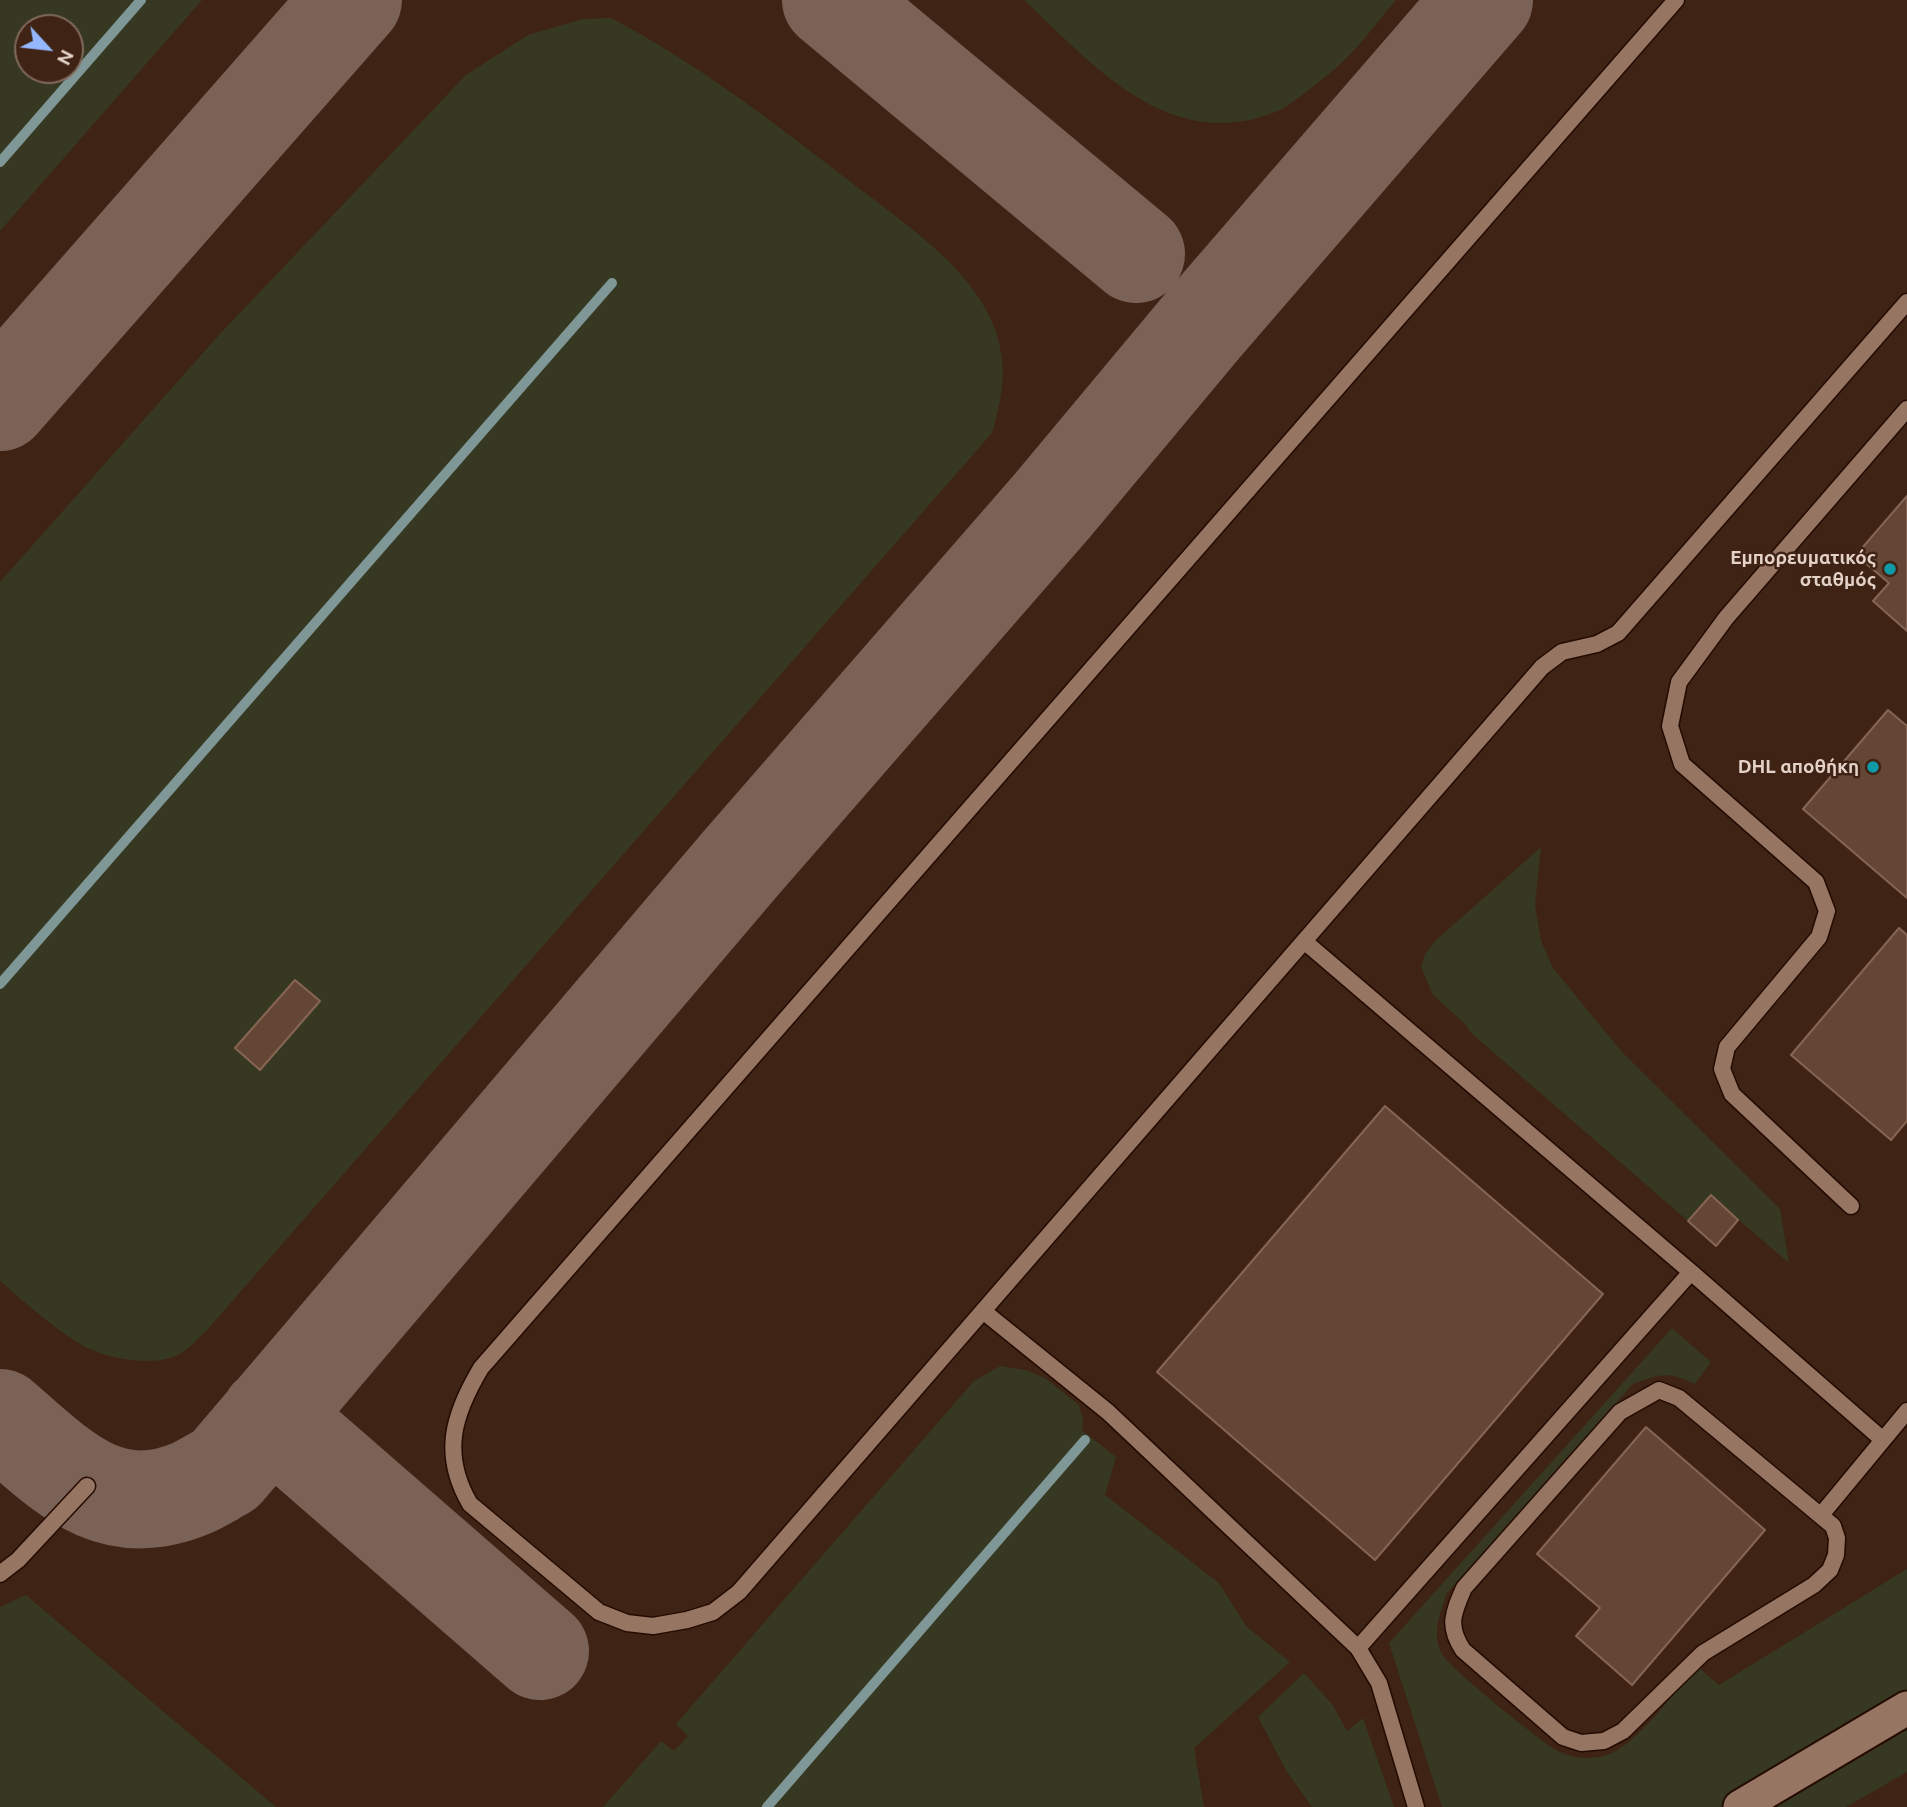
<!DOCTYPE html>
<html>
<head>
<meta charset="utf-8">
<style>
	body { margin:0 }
	#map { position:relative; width:1907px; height:1807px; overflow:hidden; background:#3f2314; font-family:Ubuntu,sans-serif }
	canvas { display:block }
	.north { position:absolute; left:14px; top:14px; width:70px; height:70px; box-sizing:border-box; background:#3f2314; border:2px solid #81695c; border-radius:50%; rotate:117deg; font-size:19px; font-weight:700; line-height:28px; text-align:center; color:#e4d2c8 }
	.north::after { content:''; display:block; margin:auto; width:24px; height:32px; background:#94b7fd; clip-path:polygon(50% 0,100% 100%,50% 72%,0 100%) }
</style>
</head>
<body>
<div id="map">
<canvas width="1907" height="1807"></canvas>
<div class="north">N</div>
</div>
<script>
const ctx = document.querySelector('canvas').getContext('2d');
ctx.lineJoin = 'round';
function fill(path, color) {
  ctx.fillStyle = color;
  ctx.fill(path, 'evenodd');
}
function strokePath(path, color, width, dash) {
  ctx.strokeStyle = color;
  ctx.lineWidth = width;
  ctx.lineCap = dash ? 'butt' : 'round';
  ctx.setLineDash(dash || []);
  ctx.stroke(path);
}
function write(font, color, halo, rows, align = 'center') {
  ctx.font = font + ' Ubuntu,sans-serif';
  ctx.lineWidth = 5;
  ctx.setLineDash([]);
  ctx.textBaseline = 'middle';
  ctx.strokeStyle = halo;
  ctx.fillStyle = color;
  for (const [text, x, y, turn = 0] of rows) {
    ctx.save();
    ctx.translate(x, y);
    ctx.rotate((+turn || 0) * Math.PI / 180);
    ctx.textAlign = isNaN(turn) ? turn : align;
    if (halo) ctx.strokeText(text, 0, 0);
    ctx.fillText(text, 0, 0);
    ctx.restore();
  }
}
const green = new Path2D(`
	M0,0h202l-202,231zM28,28h42v42h-42z
	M1024,0h372c-19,22 -38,49 -60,68 -11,9 -45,37 -56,42 -108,47 -185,-43 -256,-110z
	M611,18c84,44 158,101 232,158 52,41 129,89 152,153 13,38 8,66 -3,104l-785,897c-8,7 -15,16 -24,22 -24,17 -79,7 -103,-8 -29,-18 -55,-41 -80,-63v-699l218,-246 248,-261 62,-40 55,-16z
	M1541,847l-6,58 6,36 12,27 69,84 158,157 9,54 -78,-67 -23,25 -218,-189 -4,-7 -33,-30 -12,-28 4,-13 10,-13z
	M1672,1328l39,34 -16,22c-29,-13 -33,-10 -62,0l-186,209c-7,20 -16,40 -5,61 6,13 98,87 114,96 16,9 34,10 51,5 30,-10 69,-65 90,-89l22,19 188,-116v129l-184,109h-281l-53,-164z
	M1000,1366l25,4 20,8 34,27 4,15 -1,10 34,27 -11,38 114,88 27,43 44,36 -96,86 10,59h-601l58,-66 13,10 14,-15 -12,-12 298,-343z
	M26,1595l250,212h-276v-200z
	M1304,1673l28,31 15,27 16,-13 31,89h-82l-25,-35 -29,-55z
	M1907,1730v42l-61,35h-70z`);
const stream = new Path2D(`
	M0,162l141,-162
	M0,984l612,-701
	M767,1807l318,-367`);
const taxiway = new Path2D(`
	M831,0l305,254
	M0,402l353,-402
	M270,1416l270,235
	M0,1418c59,50 107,106 192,70 11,-5 22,-12 33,-18l516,-607 311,-357 151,-181 281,-325`);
const building = new Path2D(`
	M1907,496v135l-34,-30 16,-18 -33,-28z
	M1888,710l19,16v172l-104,-89z
	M1899,928l8,7v186l-16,19 -100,-85z
	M295,980l25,21 -60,69 -25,-22z
	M1385,1106l218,188 -228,266 -218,-188z
	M1711,1195l27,25 -22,26 -28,-25z
	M1646,1427l119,103 -133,155 -56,-49 24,-28 -63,-54z`);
const service = new Path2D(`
	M1676,0l-1195,1368c-28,47 -40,86 -11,136l129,108 28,11 26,3 34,-6 26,-8 26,-20 803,-925 20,-15 35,-8 21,-11 289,-331
	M1304,941l387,331 -333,376
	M1851,1206l-119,-112 -10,-25 5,-22 92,-110 8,-26 -11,-29 -134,-118 -12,-38 9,-44 47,-64 181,-209
	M1691,1272l192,168
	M983,1311l125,101 250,236 21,35 37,124
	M1659,1390l20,8 154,128 4,12 -1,17 -6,15 -16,15 -111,68 -80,78 -19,10 -23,2 -18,-6 -100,-87c-16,-24 -10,-37 1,-62l156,-176z
	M1821,1515l86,-104
	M0,1574l18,-14 69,-74`);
const minor = new Path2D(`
	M1740,1807l167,-99`);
const markers = [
	[1890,569,7,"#0f9aa8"],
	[1873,767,7,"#0f9aa8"]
];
const poiNames = [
	["Εμπορευματικός",1876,558],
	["σταθμός",1876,580],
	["DHL αποθήκη",1859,767]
];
fill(green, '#363822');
strokePath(stream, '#809797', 10);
strokePath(taxiway, '#7b6256', 98);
fill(building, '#644635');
strokePath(building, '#866554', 2);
strokePath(service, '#240b00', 19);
strokePath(minor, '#240b00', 37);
strokePath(service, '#967563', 16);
strokePath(minor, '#967563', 33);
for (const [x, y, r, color] of markers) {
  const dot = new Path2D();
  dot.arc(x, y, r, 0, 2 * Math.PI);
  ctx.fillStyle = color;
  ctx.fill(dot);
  strokePath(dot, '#3f2314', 2.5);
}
write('bold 19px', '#e4d2c8', '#3f2314', poiNames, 'right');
</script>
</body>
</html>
